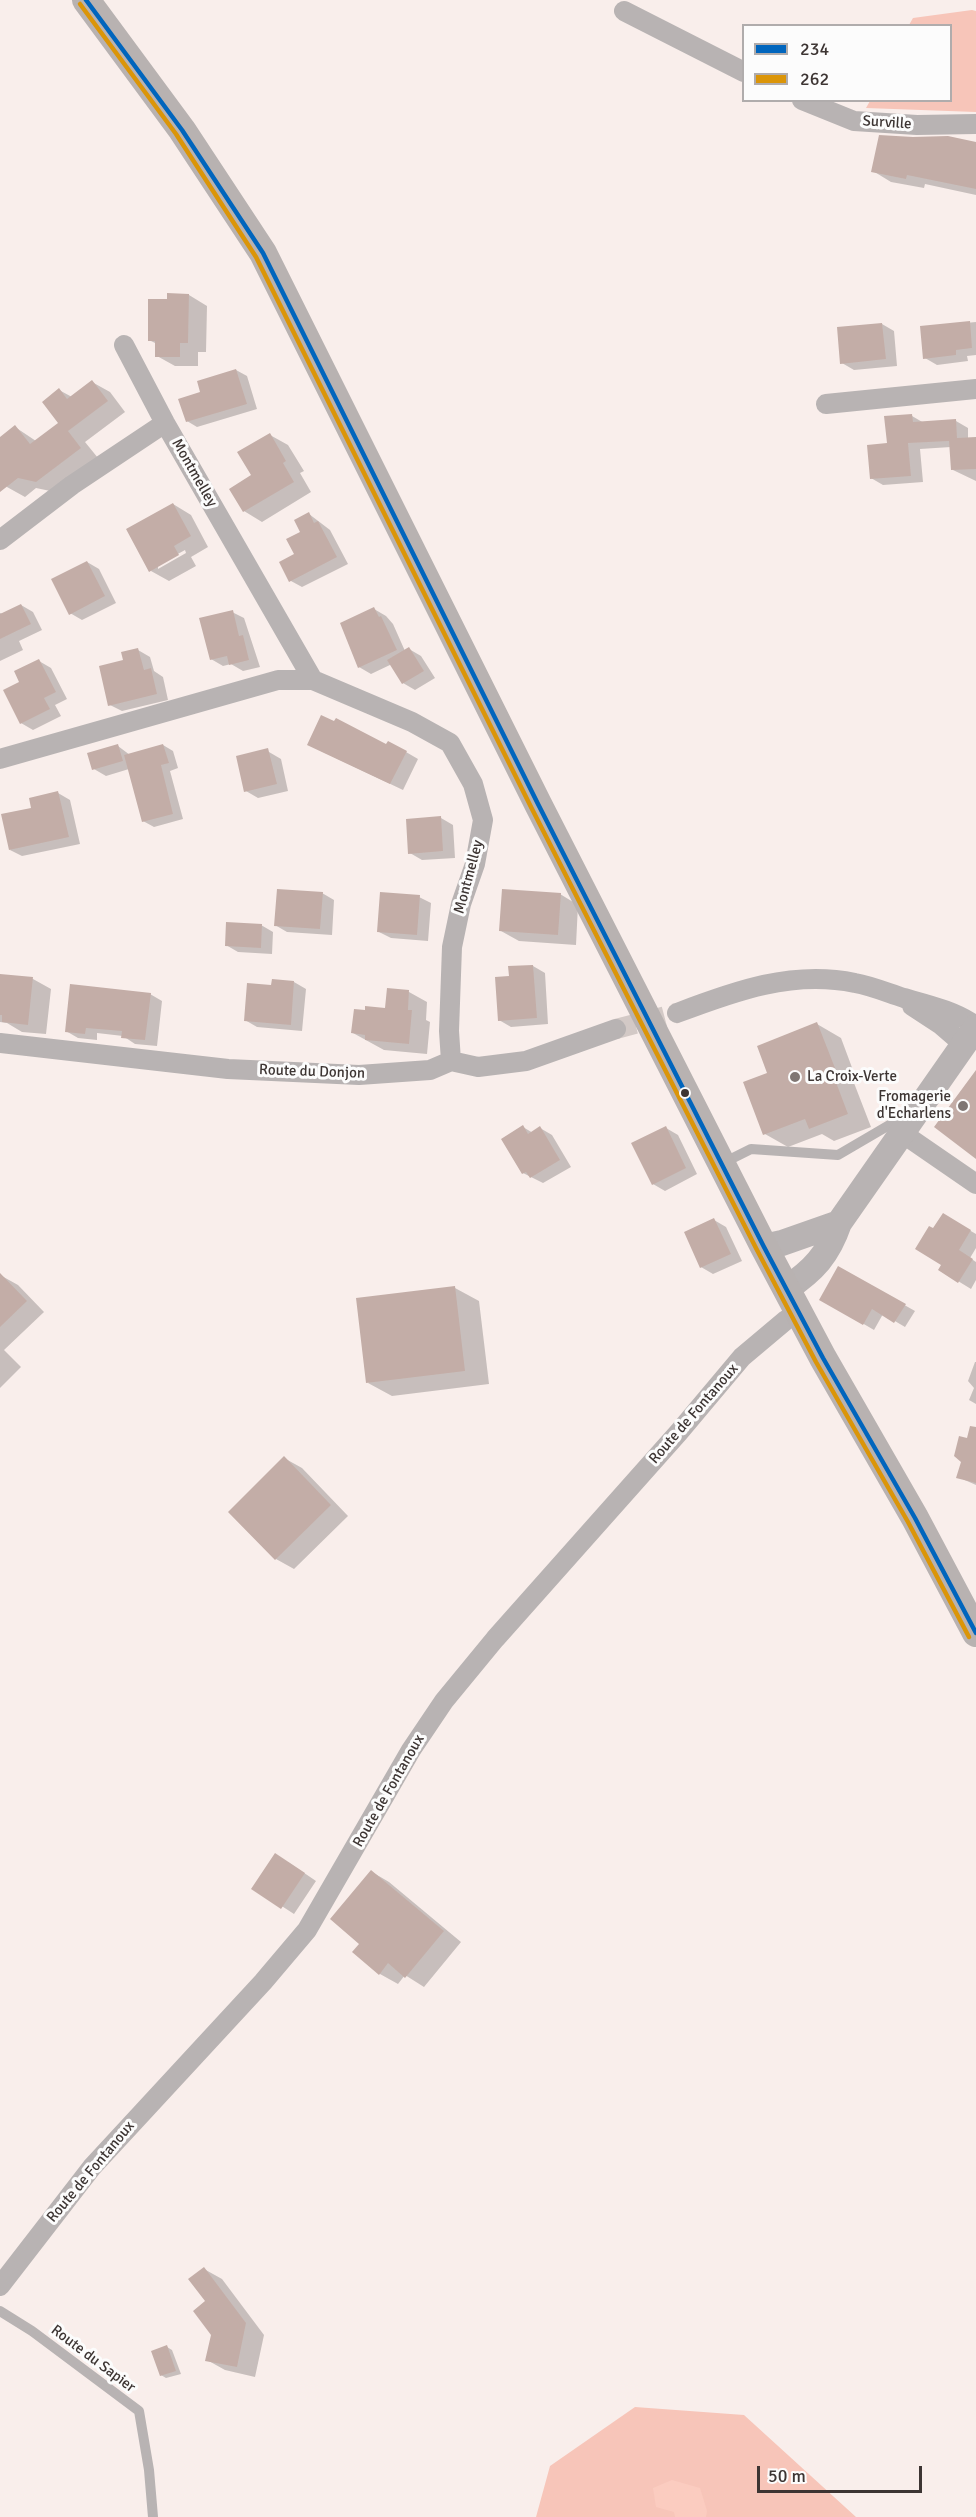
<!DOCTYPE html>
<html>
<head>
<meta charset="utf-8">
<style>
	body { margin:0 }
	#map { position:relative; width:976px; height:2517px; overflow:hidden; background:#f9eeeb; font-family:Signika,sans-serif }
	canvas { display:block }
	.legend { position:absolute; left:742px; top:24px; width:210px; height:78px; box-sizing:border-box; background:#fcfcfc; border:2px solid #b0acac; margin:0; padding:8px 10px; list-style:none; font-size:18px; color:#3d3533 }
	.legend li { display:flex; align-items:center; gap:12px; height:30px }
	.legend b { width:30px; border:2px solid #b0acac }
	.scale { position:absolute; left:757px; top:2466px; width:165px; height:27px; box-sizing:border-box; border:3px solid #3d3533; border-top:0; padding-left:8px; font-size:18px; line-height:21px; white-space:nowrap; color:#3d3533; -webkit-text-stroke:4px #fcfcfc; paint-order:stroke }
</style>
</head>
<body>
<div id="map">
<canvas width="976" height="2517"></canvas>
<ul class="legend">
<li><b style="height:8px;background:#0065bd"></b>234</li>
<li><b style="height:8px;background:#db9508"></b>262</li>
</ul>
<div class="scale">50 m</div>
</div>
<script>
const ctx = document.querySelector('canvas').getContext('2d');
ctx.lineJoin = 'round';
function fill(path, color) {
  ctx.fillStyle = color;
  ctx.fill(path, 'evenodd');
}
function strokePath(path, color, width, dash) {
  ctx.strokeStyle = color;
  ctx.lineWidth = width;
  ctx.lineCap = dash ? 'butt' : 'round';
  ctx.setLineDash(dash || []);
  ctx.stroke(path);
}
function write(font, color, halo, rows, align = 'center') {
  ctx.font = font + ' Signika,sans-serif';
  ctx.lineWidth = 6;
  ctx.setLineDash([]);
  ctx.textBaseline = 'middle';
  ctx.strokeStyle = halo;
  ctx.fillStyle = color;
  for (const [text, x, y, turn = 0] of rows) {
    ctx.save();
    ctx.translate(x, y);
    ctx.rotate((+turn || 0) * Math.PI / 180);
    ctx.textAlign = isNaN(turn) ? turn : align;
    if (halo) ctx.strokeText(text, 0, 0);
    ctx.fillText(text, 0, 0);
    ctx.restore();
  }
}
const green = new Path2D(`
	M972,10l4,1v101l-110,-4 4,-7 80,-1v-74l-41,-1 4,-7z
	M635,2407l109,8 112,102h-320l14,-51z`);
const water = new Path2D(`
	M672,2480l28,8 7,23 -1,6h-31l-1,-5 -18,-5 -3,-19z`);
const shadow = new Path2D(`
	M976,144v51l-51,-11 -1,4 -33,-6 -18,-11z
	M189,295l18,11 -1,46h-8v14h-23l-18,-10v-12l-8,-4 19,-40z
	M976,322v33l-9,1 1,5 -31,4 -12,-7 -3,-31z
	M882,324l12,7 3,35 -43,4 -12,-7z
	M236,370l11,6 10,33 -60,18 -10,-6 15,-28z
	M92,382l18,10 15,20 -40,30 13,16 -43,34 -19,-4 -11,9 -18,-10 -7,-9v-39l15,-12 21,14 24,-18 -1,-33 13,7z
	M912,416l12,7 32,-2 12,7v11h8v42l-23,-11 -2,-23 -31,2 3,33 -40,3 -12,-7 17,-33z
	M270,435l18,10 16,26 -4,2 11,19 -49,30 -18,-11 -13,-22 22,-13z
	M173,504l18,11 17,32 -17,10 5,9 -27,15 -18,-10zM185,550l1,3 -28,16v-4z
	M309,514l21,16 18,34 -46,23 -11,-6 5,-26z
	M87,562l12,7 17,34 -34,17 -12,-7z
	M21,605l12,7 9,18 -23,11 4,9 -23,11v-48l3,1z
	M374,609l12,7 7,8 12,27 4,-2 12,7 14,22 -20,12 -12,-7 -11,-19 -21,10 -12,-7z
	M232,612l12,6 16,49 -17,4 -12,-7 -8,2 -12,-7z
	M138,650l12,7 4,14 9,6 5,23 -46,11 -12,-6 14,-43z
	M39,661l12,7 16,31 -12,6 6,11 -28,14 -12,-7v-41z
	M163,745l10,6 5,17 -8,3 13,48 -29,8 -11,-6 -14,-52 -23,7 -12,-7 24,-23 12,9z
	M387,746l19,6 12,7 -15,31 -82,-39z
	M269,752l12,7 7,32 -30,7 -12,-7z
	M58,793l12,7 10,44 -58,12 -12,-6 23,-41z
	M441,818l12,7 2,33 -33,2 -12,-7z
	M322,893l12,7 -2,35 -45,-3 -12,-7z
	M560,894l18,11 -2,40 -57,-4 -18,-10z
	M419,897l12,6 -3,38 -37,-3 -12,-6z
	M261,925l12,7 -1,22 -34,-2 -12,-7z
	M533,966l12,7 3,51 -37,3 -12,-7 11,-42v-10z
	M0,975l33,4 18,10 -5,45 -24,-2 -15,-9 -7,-1z
	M294,982l12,7 -4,42 -45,-4 -12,-7 28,-34z
	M388,990l21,2 18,10 -1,18 4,2 -3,32 -43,-4 -31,-17 34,-23z
	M150,994l12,7 -5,45 -22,-2 -12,-8 -26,-3v7l-19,-2 -12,-7z
	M817,1024l24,14 16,43 -3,2 17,44 -37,14 -12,-7 -34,13 -23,-13 4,-60z
	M523,1127l10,6 7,-5 12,7 19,32 -28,16 -20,-10z
	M666,1128l12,7 19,39 -32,17 -12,-7z
	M943,1215l33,19v14l-6,10 6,4v18l-5,9 -31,-19 3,-5 -10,-35z
	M714,1220l12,7 16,34 -29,13 -12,-7z
	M839,1268l76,43 -10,16 -22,-13 -9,16 -53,-31z
	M0,1275l18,10 26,27 -40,38 17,17 -21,21z
	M455,1288l24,13 10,83 -97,12 -24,-13z
	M975,1362h1v42l-7,-4 5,-12 -6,-7z
	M976,1442v43l-18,-8z
	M284,1458l18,10 46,48 -54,53 -18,-10z
	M288,1862l28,19 -22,33 -40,-26z
	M372,1872l17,10 72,60 -37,45 -19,-12 -7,9 -18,-10 -19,-30z
	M204,2269l18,10 42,56 -9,42 -30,-7 -18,-10 6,-25z
	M167,2347l5,3 9,24 -15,4 -5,-3z`);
const building = new Path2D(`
	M879,135l34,2 35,-1 28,6v47l-69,-14 -1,4 -35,-7z
	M167,293l22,1 -1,49h-8v14h-25v-16h-7v-42h19z
	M970,321l2,27 -16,2v5l-33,4 -3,-33z
	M882,323l4,36 -46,5 -3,-37z
	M236,369l11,35 -61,18 -8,-23 22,-7 -3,-11z
	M92,380l16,21 -40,30 13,17 -45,34 -18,-4 -18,14v-55l15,-12 15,19 28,-21 -16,-21 17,-14 8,11z
	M912,414l1,8 43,-3 1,19 19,-1v32l-25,1 -2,-29 -41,2 3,33 -41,3 -3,-34 20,-2 -3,-27z
	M270,433l16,28 -3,2 11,19 -51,30 -14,-23 22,-14 -14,-23z
	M173,503l18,33 -17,10 5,9 -30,17 -23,-43z
	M309,512l5,11 4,-2 19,36 -48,25 -10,-20 15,-8 -8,-15 14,-7 -6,-12z
	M87,561l18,35 -36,19 -18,-36z
	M21,604l10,20 -31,15v-25z
	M374,607l5,10 2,-1 16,34 -39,18 -18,-45z
	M233,610l6,26 4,-1 6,25 -20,5 -2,-9 -17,4 -11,-42z
	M409,647l15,24 -22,13 -15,-24z
	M138,648l6,22 7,-2 6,26 -49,12 -9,-40 24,-6 -2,-8z
	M39,659l17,33 -12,6 6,11 -30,15 -17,-34 16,-8 -5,-11z
	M321,715l13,6 2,-3 50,26 2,-3 19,10 -17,33 -83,-39z
	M118,744l5,17 -31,9 -5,-17z
	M163,744l6,19 -8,2 12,49 -31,8 -18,-67z
	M268,748l9,36 -33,8 -8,-36z
	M58,791l11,46 -60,13 -8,-36 30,-6 -2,-10z
	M441,816l2,35 -35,3 -2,-35z
	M277,889l46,3 -3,37 -46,-3z
	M502,889l59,4 -3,42 -59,-4z
	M380,892l40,3 -3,40 -40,-3z
	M226,922l36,2 -1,24 -36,-2z
	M533,965l4,53 -39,3 -3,-44 14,-1 -1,-10z
	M0,974l33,3 -5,48 -26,-3v-7h-2z
	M272,979l22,2 -3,44 -47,-4 3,-38 24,2z
	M70,984l81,9 -6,47 -24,-2 1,-7 -36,-3 -1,6 -20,-2z
	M387,988l22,2 -1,20h4l-3,34 -44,-4v-5l-14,-2 3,-24 11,1v-4l20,2z
	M817,1022l18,46 -4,1 17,45 -39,15 -4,-10 -42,16 -20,-53 24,-9 -10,-27z
	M976,1070v89l-42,-32z
	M523,1125l5,9 12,-8 20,34 -30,18 -4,-6 -4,2 -21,-35z
	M666,1126l20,42 -34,17 -21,-42z
	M943,1213l28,17 -12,20 14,9 -15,24 -20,-13 3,-5 -26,-16 14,-23 4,2z
	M714,1218l17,36 -31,14 -16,-36z
	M838,1266l68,38 -12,19 -22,-14 -9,16 -44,-25z
	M0,1273l27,28 -27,26z
	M455,1286l10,85 -99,12 -10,-85z
	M970,1426l6,1v56l-20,-5 5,-16 -7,-6 5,-20 8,2z
	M284,1456l47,49 -56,55 -47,-48z
	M275,1853l30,20 -24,36 -30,-20z
	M371,1870l73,61 -39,47 -17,-15 -9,12 -27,-23 7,-8 -29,-25z
	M204,2267l42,56 -9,44 -32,-6 6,-26 -18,-24 12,-10 -17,-22z
	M167,2345l9,26 -16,5 -9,-25z`);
const minorTunnel = new Path2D(`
	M616,1029l61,-16`);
const service = new Path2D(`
	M723,1163l28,-14 87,6 53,-31 11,8
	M0,2311l32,20 107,80 10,59 4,47`);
const minor = new Path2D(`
	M624,11l120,61
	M802,100l52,21 63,4 59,-1
	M124,345l41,78 148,257
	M826,404l150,-15
	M0,540l72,-55 93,-62
	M0,759l278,-79h35l99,42 38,21 23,41 10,36 -8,44 -14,40 -9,43 -3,84 2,30
	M912,1006l29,19 22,19
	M677,1013c58,-22 115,-43 178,-30 17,3 33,10 49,15 25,7 51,13 72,28
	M0,1043l228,26 131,6 71,-5 21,-9 27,6 48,-6 90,-32
	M902,1133l74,51
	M0,2286l92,-119 171,-185 44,-52 104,-180 33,-49 51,-62 184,-207 63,-75 44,-37 12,-8`);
const tertiary = new Path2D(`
	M764,1247l18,-4 57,-20
	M786,1289c28,-19 42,-34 53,-66l137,-196`);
const secondary = new Path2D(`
	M86,0l96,130 81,123 275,551 226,443 59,111 92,160 61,115`);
const bus1 = new Path2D(`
	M86,0l96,130 81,123 275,551 226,443 59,111 92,160 61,115`);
const bus2 = new Path2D(`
	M80,4l96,130 80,123 275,550 226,443 59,112 92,160 61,115`);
const markers = [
	[795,1077,6,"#7f7673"],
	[685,1093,5,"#3d3533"],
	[963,1106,6,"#7f7673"]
];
const streetNames = [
	["Surville",887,123,4],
	["Montmelley",194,473,60],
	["Montmelley",469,877,-75],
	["Route du Donjon",312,1072,2],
	["Route de Fontanoux",694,1414,-49],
	["Route de Fontanoux",389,1791,-60],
	["Route de Fontanoux",91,2172,-50],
	["Route du Sapier",93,2359,37]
];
const poiNames = [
	["La Croix-Verte",807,1077],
	["Fromagerie",951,1097,"right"],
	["d'Echarlens",951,1114,"right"]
];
fill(green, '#f7c5b9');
fill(water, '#fbccc0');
fill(shadow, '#0003');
fill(building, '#c3ada7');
strokePath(minorTunnel, '#d3c9c6', 20, [20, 10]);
strokePath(service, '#b8b3b3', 10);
strokePath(minor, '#b8b3b3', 20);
strokePath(tertiary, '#b8b3b3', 26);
strokePath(secondary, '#b8b2b1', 28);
strokePath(bus1, '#0065bd', 4.5);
strokePath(bus2, '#db9508', 4.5);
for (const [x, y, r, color] of markers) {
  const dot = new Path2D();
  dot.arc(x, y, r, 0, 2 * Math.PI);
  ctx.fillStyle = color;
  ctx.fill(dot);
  strokePath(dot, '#fcfcfc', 2);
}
write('15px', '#3d3533', '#fcfcfc', streetNames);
write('15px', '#3d3533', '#fcfcfc', poiNames, 'left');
</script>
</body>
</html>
